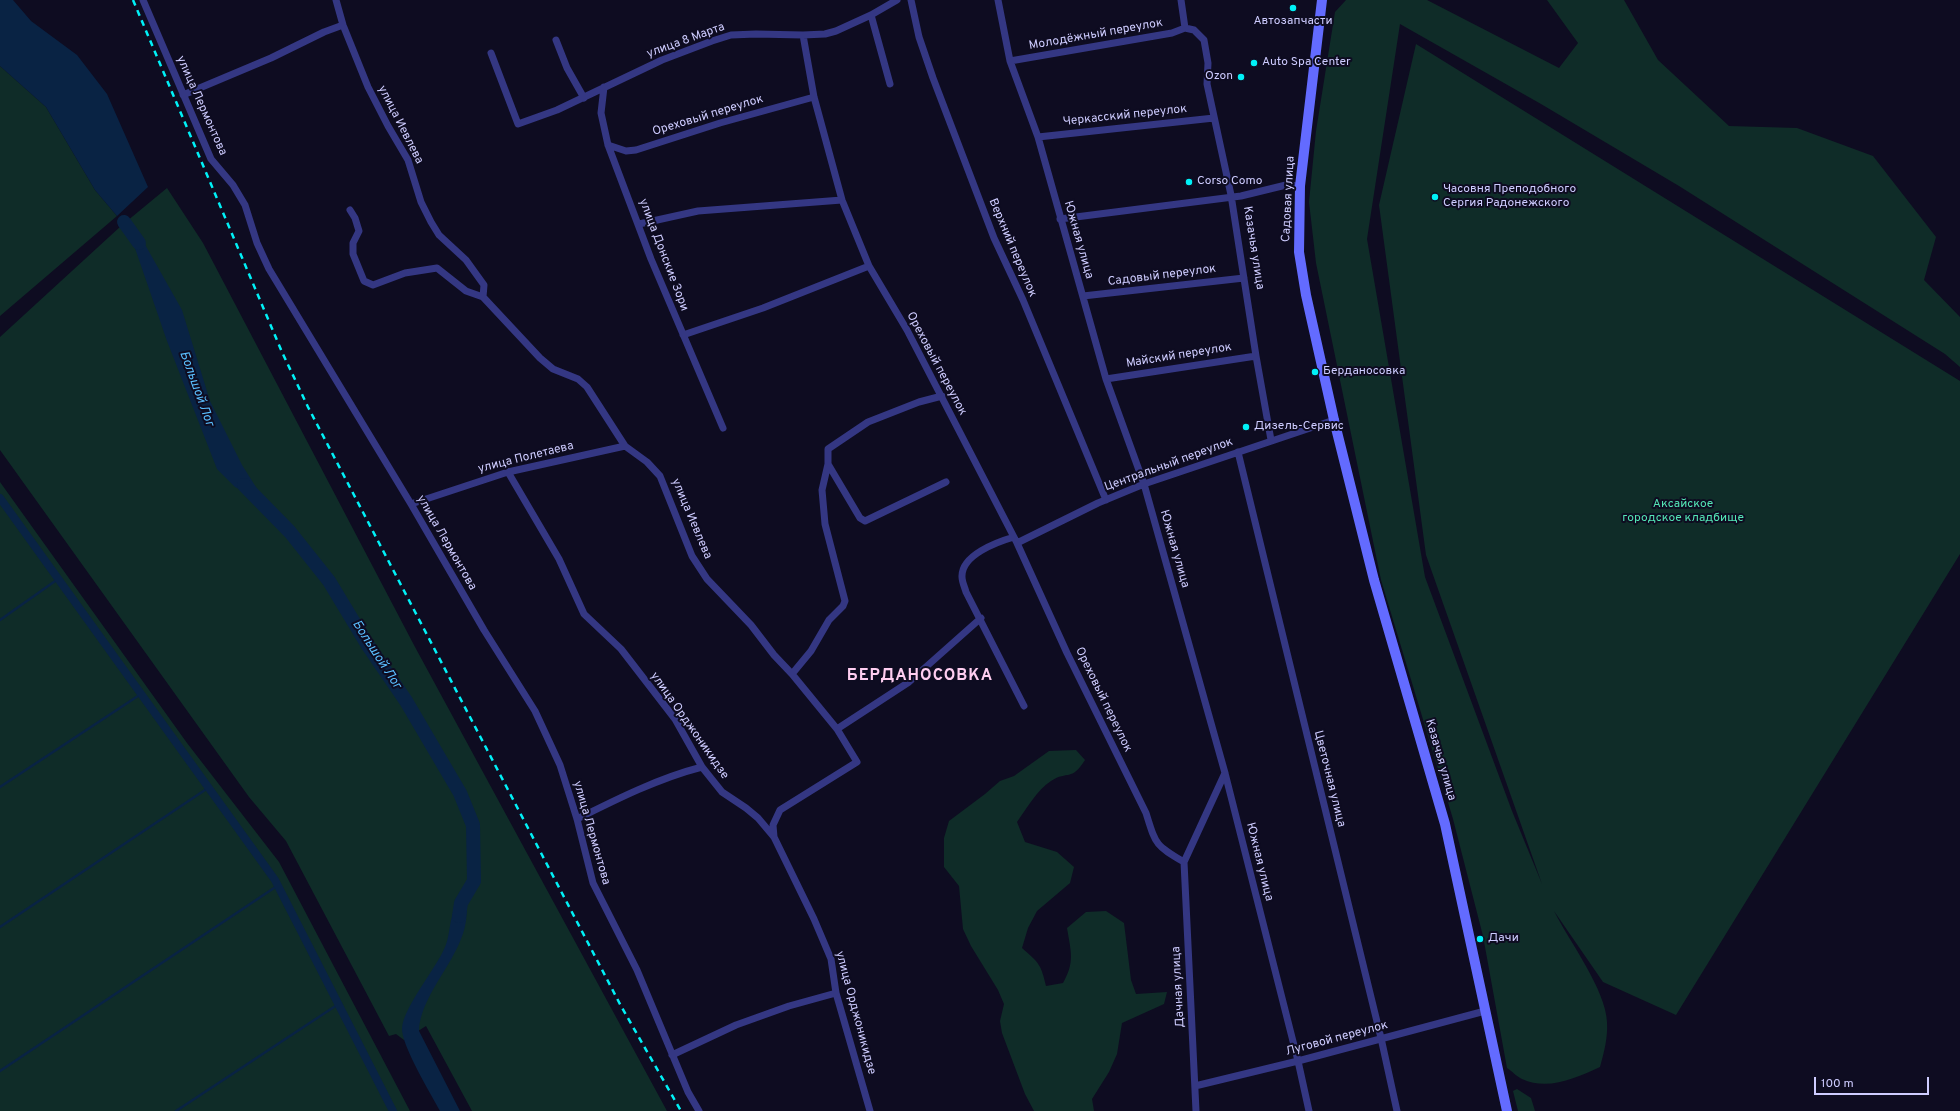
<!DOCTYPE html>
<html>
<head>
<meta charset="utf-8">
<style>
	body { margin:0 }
	#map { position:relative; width:1960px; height:1111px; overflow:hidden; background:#0e0c21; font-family:Overpass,sans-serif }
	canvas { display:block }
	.scale { position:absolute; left:1814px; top:1077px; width:115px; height:18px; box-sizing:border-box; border:2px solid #ceccff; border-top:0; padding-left:5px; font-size:12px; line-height:14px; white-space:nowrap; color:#ceccff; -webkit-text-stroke:3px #0e0c21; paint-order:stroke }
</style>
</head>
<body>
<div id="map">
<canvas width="1960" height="1111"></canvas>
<div class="scale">100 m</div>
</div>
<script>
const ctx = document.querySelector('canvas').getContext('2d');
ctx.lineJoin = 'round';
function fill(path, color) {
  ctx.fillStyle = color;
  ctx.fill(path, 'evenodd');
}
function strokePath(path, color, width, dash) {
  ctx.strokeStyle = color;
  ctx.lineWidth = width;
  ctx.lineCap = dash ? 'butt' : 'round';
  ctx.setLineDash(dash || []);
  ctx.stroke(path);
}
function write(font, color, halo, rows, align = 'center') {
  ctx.font = font + ' Overpass,sans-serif';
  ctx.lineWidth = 4;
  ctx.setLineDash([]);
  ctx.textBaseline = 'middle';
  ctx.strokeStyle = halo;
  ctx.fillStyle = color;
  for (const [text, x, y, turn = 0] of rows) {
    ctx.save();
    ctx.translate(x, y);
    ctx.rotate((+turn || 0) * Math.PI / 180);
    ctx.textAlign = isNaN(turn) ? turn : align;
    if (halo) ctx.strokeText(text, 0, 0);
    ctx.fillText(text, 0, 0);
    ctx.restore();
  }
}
const green = new Path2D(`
	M1346,0h81l132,68 19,-25 -31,-43h77l34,60 71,66 68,2 76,28 63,81 -12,43 36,37v50l-15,-13 -266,-168 -138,-82 -141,-80 -33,215 58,338 87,234 30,73 -116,-329 -47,-350 37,-161 544,337v173l-284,461 -73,-33 -49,-71c15,30 52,79 53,111 1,16 -3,30 -7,45 -24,11 -52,24 -78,12 -5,-2 -10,-8 -15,-11l-24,-132 -30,-117 -72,-239 -65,-317 -7,-61 7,-71 19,-119z
	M0,66l46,41 49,83 22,26 -117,100z
	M167,188l36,55 212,404 252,464h-195l-46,-85 -22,14 -8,-6 -7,2 -103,-195 -37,-44 -249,-347v-113l121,-111z
	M0,482l187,261 92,119 131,249h-410z
	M1076,750l9,10c-14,22 -17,10 -34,21 -14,9 -24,27 -34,41l8,20 32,10 17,15 -4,16 -33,28 -9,17 -6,20c17,15 19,16 24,38l17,-3c12,-21 8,-31 4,-55l19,-16 20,-1 18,12 7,57 5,14 31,-2 -3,12 -42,19 -5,31 -8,18 -17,27 2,12h-60l-9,-17 -23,-61 -2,-12 4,-17 -6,-14 -27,-44 -8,-17 -4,-43 -15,-19v-29l5,-17 36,-27 15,-13 14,-5 35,-25z
	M1517,1089l14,9 4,13h-17l-5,-20z`);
const water = new Path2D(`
	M0,0h13l18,21 46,34 30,39 41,93 -31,29 -22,-26 -49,-83 -46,-41z
	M127,225l16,16 39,69 28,91 32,64 24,38 -31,-16 -18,-18 -50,-128z
	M465,898c12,49 -44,88 -46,133l41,80h-20c-9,-17 -39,-66 -38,-83 2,-22 34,-59 43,-81 7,-15 3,-42 20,-49z`);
const stream = new Path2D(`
	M0,620l58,-41
	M0,787l141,-93
	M0,927l208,-139
	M0,1071l277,-185
	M176,1111l161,-106`);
const canal = new Path2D(`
	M0,498l275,382 118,231`);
const river = new Path2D(`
	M124,222l15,21
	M244,485l46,47 39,49 38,63 39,57 54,92 13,32 1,56 -13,22 -2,13`);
const minor = new Path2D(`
	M143,0l68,159 22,26 12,20 12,38 12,26 142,235 73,126 51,81 25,54 17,54 16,64 44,87 51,122 11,19
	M336,0l7,25 25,62 20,39 20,34 13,42 10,20 8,13 27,25 18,25 -1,12 57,61 13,11 25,10 9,8 38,59 22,16 13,14 32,80 15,23 44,46 23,30 18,19 45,55 20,33 -77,48 -7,15 1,12
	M911,0l8,37 14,41 61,160 29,62 83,200
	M998,0l12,61 28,76 68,242 38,105 81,289 73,288 11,50
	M1181,0l4,28 9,2 10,10 4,23 -1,21 24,111 25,161 15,84
	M871,15l19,69
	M803,35l11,62 28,103 27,66 38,64 110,213 50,110 79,160c10,32 9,32 38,49
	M556,40l11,28 17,30
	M491,53l27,71 39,-14 105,-50 50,-19 19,-6 25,-1 47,1 22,-1 11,-3 35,-16 26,-15
	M1010,61l162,-28 13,-5
	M604,87l-3,26 7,32 43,114 72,169
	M183,95l88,-37 53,-26 19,-7
	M1038,137l176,-19
	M608,145l18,6 10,-1 84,-27 94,-26
	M350,210l5,8 4,13 -6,12v11l11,27 9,4 32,-12 32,-5 29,23 17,6
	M1060,219l181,-23 45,-11 14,1
	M639,224l59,-13 144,-11
	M1083,296l161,-18
	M683,335l80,-27 106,-42
	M1106,379l150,-23
	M942,396l-23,6 -51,20 -40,27v15l32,54 5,3 81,-39
	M1238,452l143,586 16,73
	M508,472l51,87 25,55 37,35 54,70 27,48 20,25 24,16 12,10 16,19 40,82 17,40 5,34 34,118
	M411,504l97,-32 117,-26
	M1014,537c-17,5 -53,18 -52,40 0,5 3,11 4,15l58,114
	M1017,543l81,-40 46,-19 190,-64
	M792,674l19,-23 18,-31 14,-14 2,-5 -20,-77 -3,-34 6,-26
	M837,729l72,-47 72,-64
	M577,819c40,-20 82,-41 125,-52
	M672,1055l64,-30 53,-19 47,-13
	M1195,1086l103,-25 187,-50
	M1196,1111l-12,-249 41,-89`);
const secondary = new Path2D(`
	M1322,0l-22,186 -1,66 7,43 28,125 40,160 71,244 62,287`);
const rail = new Path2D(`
	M133,0l149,352 26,55 313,599 60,105`);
const markers = [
	[1293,8,4,"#00f1f7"],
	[1254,63,4,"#00f1f7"],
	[1241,77,4,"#00f1f7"],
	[1189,182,4,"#00f1f7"],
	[1435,197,4,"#00f1f7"],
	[1315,372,4,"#00f1f7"],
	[1246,427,4,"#00f1f7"],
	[1480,939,4,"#00f1f7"]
];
const poiNames = [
	["Автозапчасти",1293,22,"center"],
	["Auto Spa Center",1262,63],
	["Ozon",1233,77,"right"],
	["Corso Como",1197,182],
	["Часовня Преподобного",1443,190],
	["Сергия Радонежского",1443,204],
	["Берданосовка",1323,372],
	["Дизель-Сервис",1254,427],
	["Дачи",1488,939]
];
const streetNames = [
	["Молодёжный переулок",1096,35,-10],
	["улица 8 Марта",686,41,-20],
	["улица Лермонтова",201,106,66],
	["Ореховый переулок",708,116,-17],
	["Черкасский переулок",1125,116,-6],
	["улица Иевлева",400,125,63],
	["Садовая улица",1289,199,-87],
	["Южная улица",1078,240,74],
	["Верхний переулок",1012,248,67],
	["Казачья улица",1253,248,81],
	["улица Донские Зори",663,255,69],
	["Садовый переулок",1162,276,-7],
	["Майский переулок",1179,356,-9],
	["Ореховый переулок",936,364,62],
	["улица Полетаева",526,458,-14],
	["Центральный переулок",1169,465,-20],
	["улица Иевлева",691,519,67],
	["улица Лермонтова",446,543,60],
	["Южная улица",1174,549,74],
	["Ореховый переулок",1103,700,64],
	["улица Орджоникидзе",689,726,55],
	["Казачья улица",1440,760,74],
	["Цветочная улица",1329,779,76],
	["улица Лермонтова",591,833,74],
	["Южная улица",1259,862,76],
	["Дачная улица",1179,987,-93],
	["улица Орджоникидзе",855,1013,75],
	["Луговой переулок",1337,1039,-15]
];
const parkNames = [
	["Аксайское",1683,505],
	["городское кладбище",1683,519]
];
const waterNames = [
	["Большой Лог",196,389,70],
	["Большой Лог",376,655,57]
];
const districtNames = [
	["БЕРДАНОСОВКА",920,677]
];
fill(green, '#0f2c28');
fill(water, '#092344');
strokePath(stream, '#092344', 2.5);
strokePath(canal, '#092344', 8);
strokePath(river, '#092344', 14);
strokePath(minor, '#343783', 7);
strokePath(secondary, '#636bff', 10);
strokePath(rail, '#00f1f7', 2.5, [6, 5]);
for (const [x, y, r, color] of markers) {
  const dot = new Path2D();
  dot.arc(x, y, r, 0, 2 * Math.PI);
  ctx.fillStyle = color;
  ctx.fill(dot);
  strokePath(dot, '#0e0c21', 1.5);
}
write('12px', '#ceccff', '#0e0c21', poiNames, 'left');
write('12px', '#ceccff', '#0e0c21', streetNames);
write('12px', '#53e5b5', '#0e0c21', parkNames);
write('italic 13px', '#5abfff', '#0e0c21', waterNames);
ctx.letterSpacing = '1px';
write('bold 16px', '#ffcef1', '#0e0c21', districtNames);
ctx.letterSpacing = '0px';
</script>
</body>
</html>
